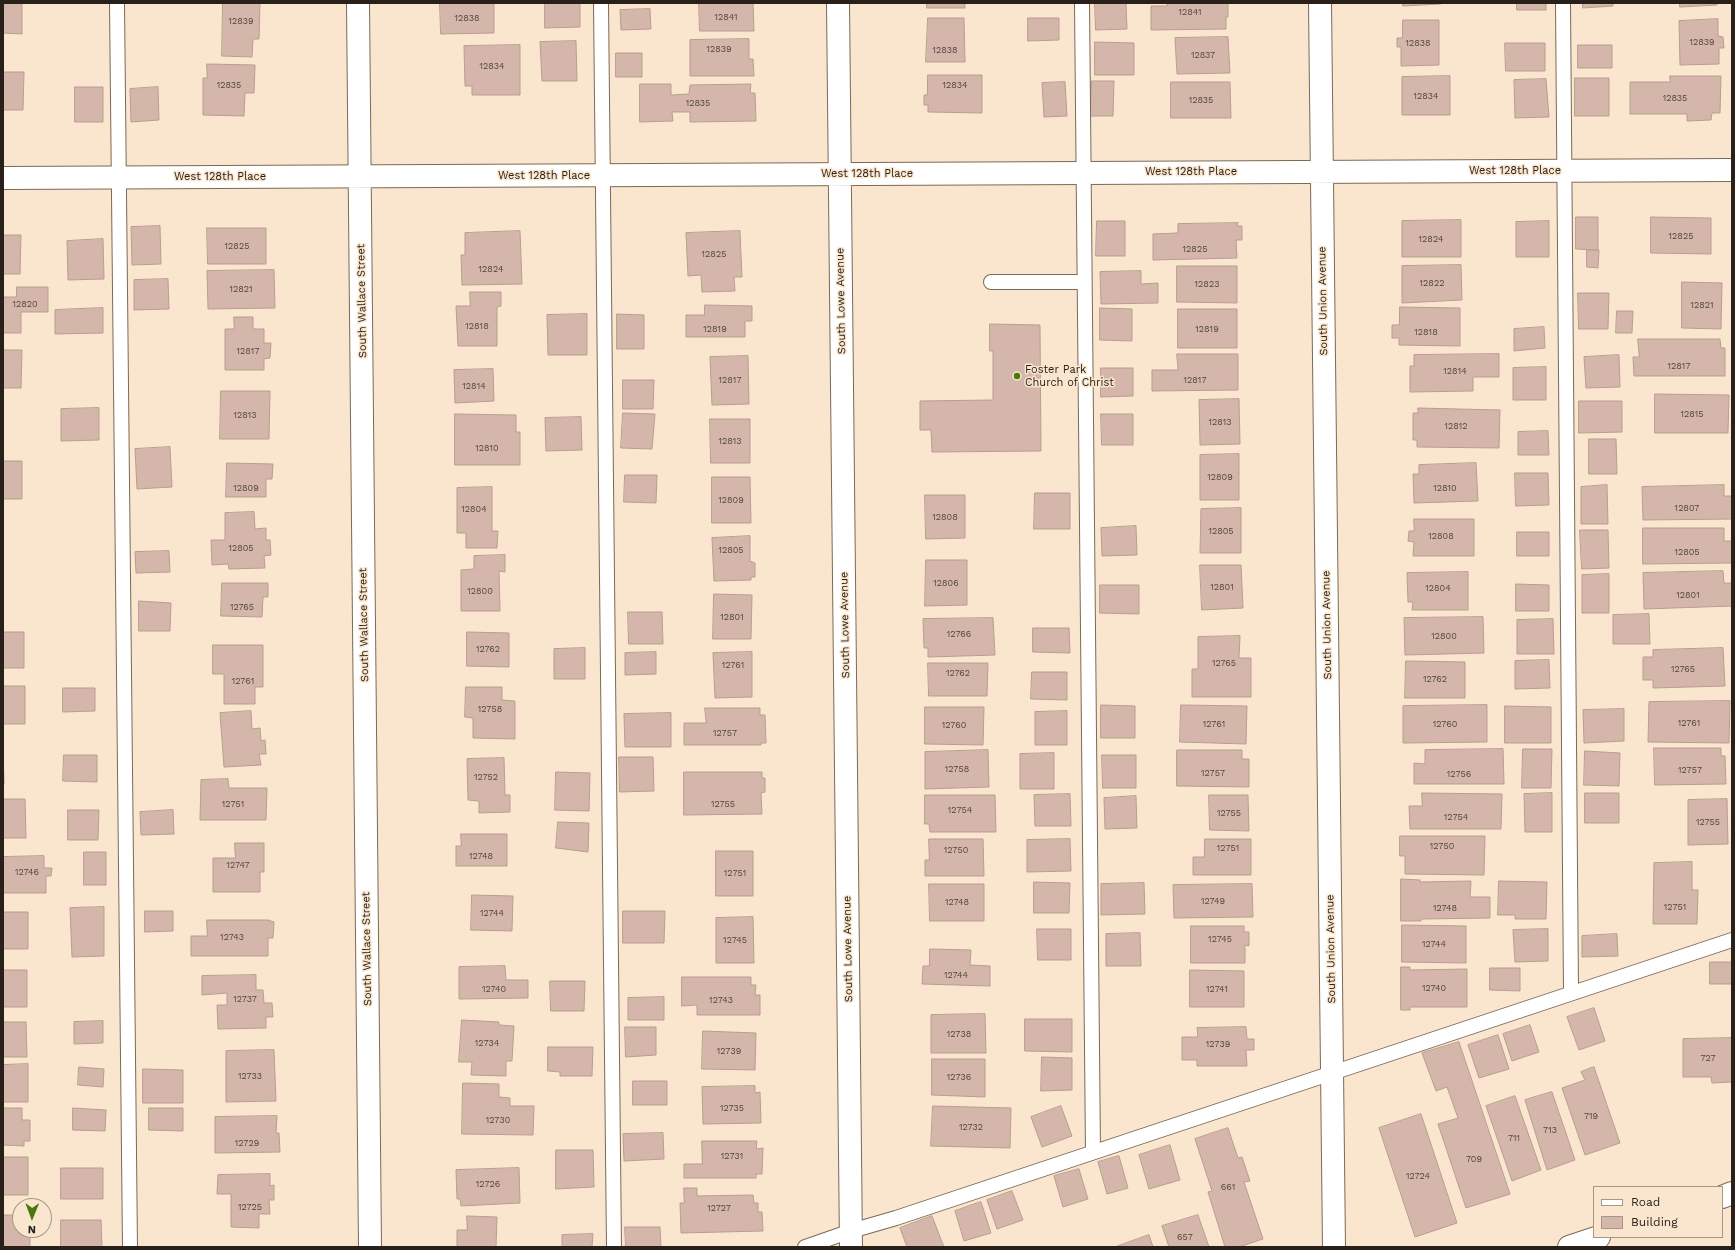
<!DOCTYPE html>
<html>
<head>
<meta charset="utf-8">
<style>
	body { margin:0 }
	#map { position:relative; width:1735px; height:1250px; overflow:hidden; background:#fae6ce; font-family:"Work Sans",sans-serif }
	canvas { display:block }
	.frame { position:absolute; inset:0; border:4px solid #292119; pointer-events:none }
	.legend { position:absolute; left:1593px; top:1186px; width:130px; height:52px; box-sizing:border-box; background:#fae6ce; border:1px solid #a69786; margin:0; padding:5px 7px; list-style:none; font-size:12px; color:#292119 }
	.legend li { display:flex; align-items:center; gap:8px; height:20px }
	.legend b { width:20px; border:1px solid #a69786 }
	.north { position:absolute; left:12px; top:1198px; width:40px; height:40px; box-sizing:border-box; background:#fae6ce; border:1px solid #a69786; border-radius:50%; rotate:181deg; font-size:11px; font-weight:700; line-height:16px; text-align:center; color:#292119 }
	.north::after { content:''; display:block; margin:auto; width:14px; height:18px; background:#467b0b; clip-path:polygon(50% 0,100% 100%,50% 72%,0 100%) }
</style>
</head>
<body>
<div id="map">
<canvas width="1735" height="1250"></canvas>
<div class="frame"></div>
<ul class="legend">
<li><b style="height:5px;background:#fff"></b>Road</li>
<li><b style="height:11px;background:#d4b7aa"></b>Building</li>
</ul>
<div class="north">N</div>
</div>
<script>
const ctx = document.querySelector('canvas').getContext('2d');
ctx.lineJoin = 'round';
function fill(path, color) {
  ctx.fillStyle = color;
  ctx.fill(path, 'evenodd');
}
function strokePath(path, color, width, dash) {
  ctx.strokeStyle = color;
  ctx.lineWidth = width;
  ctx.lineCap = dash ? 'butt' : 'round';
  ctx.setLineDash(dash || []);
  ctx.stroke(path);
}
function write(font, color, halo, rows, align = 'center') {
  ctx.font = font + ' "Work Sans",sans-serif';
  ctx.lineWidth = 3;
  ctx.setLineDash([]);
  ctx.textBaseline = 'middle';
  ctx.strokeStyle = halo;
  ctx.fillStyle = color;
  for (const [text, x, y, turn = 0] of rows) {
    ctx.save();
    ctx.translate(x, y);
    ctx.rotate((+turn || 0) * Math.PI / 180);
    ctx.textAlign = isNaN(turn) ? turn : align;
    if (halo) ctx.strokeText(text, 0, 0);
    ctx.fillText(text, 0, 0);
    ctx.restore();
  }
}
const building = new Path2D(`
	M3,3h19v31l-19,-1z
	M223,3h37l-1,36h-6l-1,18 -30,-1z
	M440,3h54v30l-53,1z
	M545,3h35v24l-35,1z
	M699,3h54l1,28h-54z
	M927,3h38v5h-38z
	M1095,3h31l1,26 -31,1z
	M1167,3h61v14h-2v12l-75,1v-24h16z
	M1403,3h38v1l-38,2z
	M1517,3h29v7h-29z
	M1583,3h30v3l-30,2z
	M1680,3h37v2l-37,2z
	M650,9l1,20 -30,1 -1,-20z
	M928,18h36l1,44h-39z
	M1028,18h31v22l-31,1z
	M1718,19v17l5,1 1,11h-5v16l-39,1 -1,-44z
	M1403,20h36v45l-38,1v-19h-4v-9h5z
	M1228,37l2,36 -53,1 -2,-36z
	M749,39v20h4l1,17h-64v-36z
	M576,41l1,40h-35l-2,-39z
	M1095,42l39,1v32h-39z
	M1505,43h40v28h-39z
	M520,45v50h-48v-9h-7l-1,-40z
	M1578,45h34v23h-34z
	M616,53h26v24h-26z
	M207,64l48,1 -1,28h-9l-1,23 -41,-1v-37h4z
	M3,72h21l-1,38h-20z
	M928,75h54v38l-54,-1v-7h-4v-10h3z
	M1450,76v39h-48v-38z
	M1670,76h51l-1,37h-8l-1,7 -24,1v-7h-57v-32h40z
	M1575,78h34v38h-34z
	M1546,79l3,38 -34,1 -1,-38z
	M1092,81h22l-1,35h-22z
	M1065,82l2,34 -23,1 -2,-34z
	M1171,82h59l1,36h-60z
	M640,84h31v11l18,-1 1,-9 61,-1 -1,9h5l1,28 -66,1v-10h-18l1,9 -33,1z
	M75,87h28v35h-28z
	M158,87l1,33 -28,2 -1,-33z
	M1576,217h22v33l-22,-1z
	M1651,217l60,1v36l-60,-1z
	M1461,220v37h-59v-36z
	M1097,221h28v35h-29z
	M1549,221v36h-33v-35z
	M1238,223l-1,3h5v14h-6l1,18 -84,2v-26l25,-1v-9z
	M160,226l1,38 -29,1 -1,-38z
	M207,228h59v36h-58z
	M520,231l2,53 -60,1 -1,-30h4v-22z
	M740,231l2,46h-8l1,14 -33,1 -1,-17 -13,1 -2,-43z
	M3,235h18l-1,39h-17z
	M103,239l1,40 -36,1 -1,-39z
	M1587,250h12l-1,18 -11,-1z
	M1461,265l1,35 -60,3v-37z
	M1177,266h60v37l-60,-1z
	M274,270l1,38 -67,1 -1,-38z
	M1141,271v13l17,-1v20l-57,1 -1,-32z
	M168,279l1,30 -35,1v-30z
	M1682,282l40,1 -1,46 -39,-1z
	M17,287h31v25h-27v21h-18v-36h13z
	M470,292h31v14l-4,1v39h-39l-2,-40h14z
	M1578,293h31l-1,36h-29z
	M705,305l47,1v15h-7v16h-59v-22h18z
	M1400,307l60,1v38l-61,-1v-7h-7v-13h7z
	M103,308v25l-48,1v-24z
	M1100,308l32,1v32l-32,-1z
	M1178,309h59v39h-59z
	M1617,311h16l-1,22h-16z
	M587,314v41h-39l-1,-40z
	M617,314l27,1v34h-27z
	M234,317h19v12h11v14h7l-1,15 -6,1v11h-39v-41h9z
	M990,324l50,1 1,126 -109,1 -1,-22h-11v-29l73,-1v-49h-3z
	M1544,327l1,21 -31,3v-22z
	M1638,339h82l1,9h4v28h-91l-1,-19h6z
	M3,350h19l-1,38h-18z
	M1177,354h61v36l-86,1v-21h26z
	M1499,354v23h-26v14l-63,1v-26h4v-11z
	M1619,355l1,32 -34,1 -2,-31z
	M748,356l1,48 -37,1 -2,-48z
	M1546,367v33h-33v-32z
	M1101,368h32v28l-32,1z
	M493,369l1,32 -39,2 -1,-33z
	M623,380h31l-1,29h-30z
	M221,391h49l-1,48h-49z
	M1655,394l74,1 -1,38h-73z
	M1239,399l1,45 -40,1 -1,-45z
	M1579,401h43v31l-43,1z
	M99,408v32l-38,1v-32z
	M1418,408l82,2 -1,38 -82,-1v-7h-4v-27h5z
	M623,413l32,1 -3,35 -31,-1z
	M455,414l61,1v17h4v33h-65z
	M1101,414h32v31h-31z
	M581,417l1,33 -36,1 -1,-33z
	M710,419h40v44h-39z
	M1548,431l1,24h-31v-23z
	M1589,439h27l1,35h-28z
	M170,447l2,40 -35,2 -2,-40z
	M1239,454v46h-39v-45z
	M3,461h19v38h-19z
	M227,463l46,1 -1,15h-6v18h-40z
	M1476,463l2,38 -64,2 -1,-29h6v-9z
	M1515,473h33l1,32 -33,1z
	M625,475h32l-1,28 -32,-1z
	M712,477h38l1,46h-39z
	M1607,485l1,39h-27v-37z
	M1724,485v11h8v23l-89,1 -1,-33z
	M492,487v44h6l-1,17h-31v-15h-9v-45z
	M1035,493h35v36h-36z
	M925,495h40v43l-39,1z
	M1241,508v45h-41l1,-44z
	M254,512l1,17 11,-1v12h4l1,15 -7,1 1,12 -36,1 -1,-5 -16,1 -1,-25h14v-27z
	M1414,519h60v37h-61l1,-14 -6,-1 1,-10h5z
	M1136,526l1,29 -35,1 -1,-28z
	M1643,528h81v13h8v22l-89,1z
	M1580,530h28l1,38 -27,1z
	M1517,532h32v24h-32z
	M750,536v25l5,2v14h-4v3l-37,1 -2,-43z
	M169,551l1,21 -34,1 -1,-21z
	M505,555v17l-6,-1 1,40h-39v-41l13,-1v-13z
	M926,560h41v45l-42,1z
	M1200,565h41l2,43 -41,2z
	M1723,571l1,12h8v23l-88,3 -1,-36z
	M1468,572v38h-56l1,-8h-5l-1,-29z
	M1609,574v39h-27v-38z
	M222,583h46v14h-5l-1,20 -41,-1z
	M1516,584l33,1v26h-33z
	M1100,585h39v29l-39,-1z
	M714,594l38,1 -1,44h-38z
	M139,601l32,2 -1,28h-31z
	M628,612h34l1,32h-34z
	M1649,614l1,30h-37v-29z
	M1483,617l1,36 -79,2 -1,-37z
	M993,618l2,37 -67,2v-9h-4l-1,-29z
	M1553,619l1,35h-37v-34z
	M1033,628h36l1,25 -37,-1z
	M3,632h21v36h-21z
	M467,632l42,1v34l-42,-1z
	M1240,636l-1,22h12v39h-59v-28h6v-32z
	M213,645h50v42h-8v17h-31v-30h-11z
	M585,648v31h-31v-30z
	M1723,648l2,38 -72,2v-8h-10v-23h10v-7z
	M656,652v22l-31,1v-22z
	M752,652v45l-37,1 -2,-45z
	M1549,660l1,28 -35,1v-28z
	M1406,661l59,1v36h-60z
	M928,663h60l-1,33h-58z
	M1032,672h35v28l-36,-1z
	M3,686h22v38h-22z
	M466,687h36v13l13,1v38l-42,-1v-20l-8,-1z
	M63,688h32v23l-32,1z
	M1730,701l-1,42 -81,-1 1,-40z
	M1101,705l34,1v32h-34z
	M1181,705l66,1 -1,38 -66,-2z
	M1487,705v37l-84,1v-37z
	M1505,706l46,1v36h-46z
	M925,707h59l-1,38 -58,-1z
	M705,708h55v7h5l1,28h-5v2h-77v-22h22z
	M1624,709v32l-40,2 -1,-33z
	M251,711l1,18 8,-1 1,13 4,-1 1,14h-7l2,11 -37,2 -4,-54z
	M1067,711v34h-32v-33z
	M671,713v34h-46l-1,-33z
	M3,748l1,36h-1z
	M1654,748h67v8h4l1,28 -71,1z
	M1503,749l1,35h-90v-21l11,1v-14z
	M1523,749h29l-1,39h-29z
	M988,750l1,37 -64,2v-37z
	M1177,750h65v9h7v28l-72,-1z
	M1585,751l35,2 -1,33 -35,-1z
	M1054,753v36h-34v-35z
	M64,755h33v27l-34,-1z
	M1102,755h34v33h-33z
	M619,757h34l1,34 -34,1z
	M504,758l1,37h5v17l-31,1v-12l-11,-1 -1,-41z
	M556,772l34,1 -1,38 -34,-1z
	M684,772h78v6h3v14l-4,1 1,21 -78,1z
	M228,779l1,9h38l-1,32h-66l1,-40z
	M1422,793l80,1 -1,35h-91l-1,-23h13z
	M1552,793v39h-27l-1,-38z
	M1585,793h34v30h-34z
	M1070,794l1,32h-36l-1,-31z
	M925,795h70l1,37h-66l-1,-8h-4z
	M1209,795h39l1,36 -39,-1z
	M1136,796l1,32 -32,1 -1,-31z
	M3,799h22l1,39h-23z
	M1727,799l1,45 -40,1v-45z
	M68,810h31l-1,30h-30z
	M173,810l1,24 -33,1 -1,-23z
	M558,822l31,1 -1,29 -32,-4z
	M461,834h46v32h-51v-20h5z
	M1400,836h85l-1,39 -79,-1v-18h-5z
	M929,839h54l1,37h-59v-16h4z
	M1070,839l1,32 -44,1v-32z
	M1205,839h46v36h-58v-18h11z
	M235,843h29v29h-4v20h-47v-34h22z
	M716,851h37v45h-37z
	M84,852h22v33h-22z
	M44,856v12h8l-1,8h-5v17h-43v-36z
	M1692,862v28h6l-1,34h-44l1,-61z
	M1401,879l19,1v2l51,-1 -1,16h20v21l-69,1v2h-20z
	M1499,881l48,1 -1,37h-31v-4h-17z
	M1034,882l36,1 -1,30h-35z
	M1144,883l1,31 -44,1v-31z
	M929,884h55v37h-54z
	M1252,884l1,33 -79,1 -1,-33z
	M472,895l41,1 -1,35 -41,-1z
	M104,907v49l-32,1 -2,-49z
	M145,911h28v20l-28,1z
	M623,911h42l-1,32h-41z
	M3,912h25v37h-25z
	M753,917l1,46h-38v-45z
	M207,920h61l6,2 -1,16h-5v18h-77v-20h16z
	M1402,925l64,1v37l-64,-1z
	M1191,926h53v6h5v14l-4,-1v18h-54z
	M1037,929h34v31h-33z
	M1548,929v32l-33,1 -2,-32z
	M1140,933l1,33h-35v-32z
	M1617,934l1,22 -36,1v-21z
	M930,949l41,1 -1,15 20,1v20l-68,-2 1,-18h6z
	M1710,962h22v22h-22z
	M505,966l1,14h22v18l-69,1v-32z
	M1401,967h9v3l57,-1v38h-57v3h-9z
	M1490,968h30v23l-30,-1z
	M3,970h24v37h-24z
	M1190,970l54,1v36h-54z
	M256,975v15h7l1,13h8l1,14h-7v11l-48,1 -1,-24h10v-12l-25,2v-19z
	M682,977h69v8h5l-1,10h5v20h-63v-10l-15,1z
	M550,981h35l-1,30h-33z
	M664,997v23h-36v-22z
	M1594,1008l11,33 -26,9 -12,-33z
	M985,1014l1,39h-55v-38z
	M1025,1019h47v33l-47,-1z
	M462,1020l37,2v3l15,1 -2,35h-6v15l-35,-1 1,-13h-13z
	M103,1021v22l-29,1v-22z
	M3,1022h23l1,35h-24z
	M1530,1025l9,27 -27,9 -9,-27z
	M625,1027h31v28l-30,2z
	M1246,1027l1,12h7v11h-8l1,16h-50v-6h-15v-23h16l-1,-9z
	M703,1031l53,2 -1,37 -53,-1z
	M1498,1035l11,34 -30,9 -11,-33z
	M1732,1038v44l-20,1 -1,-6h-28v-38z
	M1459,1042l51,152 -44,14 -28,-84 20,-6 -11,-31 -11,4 -14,-38z
	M548,1047h45l-1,29h-32v-4l-12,-1z
	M274,1050l2,51 -50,1v-51z
	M1042,1057l30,1v32l-31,1z
	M932,1059h53v38l-53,-2z
	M28,1064v38h-25v-37z
	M79,1067l25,2 -1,18 -25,-2z
	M1594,1067l26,76 -35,12 -23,-67 23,-8 -4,-8z
	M143,1069l40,1v33h-40z
	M633,1081h34v24h-34z
	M463,1083l36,1v13l11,1v8h24l-1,29 -71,-1z
	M755,1086v7l5,-1 1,31 -58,1 -1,-37z
	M1552,1092l23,68 -28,10 -22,-70z
	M1515,1096l26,74 -29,11 -26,-75z
	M933,1106l78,2 -1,40 -79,-2z
	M1061,1106l11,30 -30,11 -11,-30z
	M3,1108h19v12h8v21h-6v5l-21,-1z
	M73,1108l33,2 -1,21 -32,-1z
	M149,1108h34v23l-34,-1z
	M1421,1114l36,109 -42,14 -36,-109z
	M277,1116l-1,17h3l1,19 -65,1v-36z
	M1228,1128l10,30 4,-1 8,24 -6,1 19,57 -24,8h-14l-17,-55 4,-1 -17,-52z
	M663,1133l1,26 -40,2 -1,-27z
	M702,1141h55l-1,8 7,-1 -1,26h-6v4h-72v-14h18z
	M1170,1145l10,35 -31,9 -10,-34z
	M556,1150h37l1,37 -38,2z
	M1119,1156l9,32 -21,6 -9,-32z
	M3,1157h25v38h-25z
	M61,1168h42v31h-42z
	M519,1168l1,35 -59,3 -1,-7h-3l-1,-29z
	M1079,1169l9,30 -25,8 -9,-31z
	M270,1174v12l4,-1v15h-5l1,14h-11v14l-28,-1v-33h-14l1,-19z
	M684,1188h13v8l56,-1 1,8h4v9h4l1,19 -82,2 -1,-30h4z
	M1012,1191l11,29 -26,9 -10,-29z
	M981,1202l10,31 -27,8 -9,-30z
	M3,1215h17v15h10v17h-27z
	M1198,1215l11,32h-40l-7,-21z
	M467,1216l30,1 -1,30h-39v-17h10z
	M932,1216l12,31h-37l-7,-19z
	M61,1220h40l1,27h-41z
	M625,1227h35l1,20h-35z
	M593,1234l-1,13h-30v-12z
	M1149,1235l4,12h-38z`);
const service = new Path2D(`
	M117,3l13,1244
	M601,3l13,1244
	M1082,3l11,1149
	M1563,3l8,989
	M991,282h93
	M805,1247l46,-16 45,-13 836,-278`);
const minor = new Path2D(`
	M358,3l12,1244
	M838,3l13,1244
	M1320,3l14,1244
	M3,178l1729,-8`);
const tertiary = new Path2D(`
	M1722,1197l10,-4
	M1569,1247l30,-10`);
const markers = [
	[1017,376,4,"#467b0b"]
];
const numberNames = [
	["12841",1190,12],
	["12841",726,17],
	["12838",467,18],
	["12839",241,21],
	["12839",1702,42],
	["12838",1418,43],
	["12839",719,49],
	["12838",945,50],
	["12837",1203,55],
	["12834",492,66],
	["12835",229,85],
	["12834",955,85],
	["12834",1426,96],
	["12835",1675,98],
	["12835",1201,100],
	["12835",698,103],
	["12825",1681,236],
	["12824",1431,239],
	["12825",237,246],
	["12825",1195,249],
	["12825",714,254],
	["12824",491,269],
	["12822",1432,283],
	["12823",1207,284],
	["12821",241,289],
	["12820",25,304],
	["12821",1702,305],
	["12818",477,326],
	["12819",715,329],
	["12819",1207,329],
	["12818",1426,332],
	["12817",248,351],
	["12817",1679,366],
	["12814",1455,371],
	["12817",730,380],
	["12817",1195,380],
	["12814",474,386],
	["12815",1692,414],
	["12813",245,415],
	["12813",1220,422],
	["12812",1456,426],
	["12813",730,441],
	["12810",487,448],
	["12809",1220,477],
	["12809",246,488],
	["12810",1445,488],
	["12809",731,500],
	["12807",1687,508],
	["12804",474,509],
	["12808",945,517],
	["12805",1221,531],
	["12808",1441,536],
	["12805",241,548],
	["12805",731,550],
	["12805",1687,552],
	["12806",946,583],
	["12801",1222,587],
	["12804",1438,588],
	["12800",480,591],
	["12801",1688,595],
	["12765",242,607],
	["12801",732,617],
	["12766",959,634],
	["12800",1444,636],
	["12762",488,649],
	["12765",1224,663],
	["12761",733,665],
	["12765",1683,669],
	["12762",958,673],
	["12762",1435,679],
	["12761",243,681],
	["12758",490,709],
	["12761",1689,723],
	["12761",1214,724],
	["12760",1445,724],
	["12760",954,725],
	["12757",725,733],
	["12758",957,769],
	["12757",1690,770],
	["12757",1213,773],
	["12756",1459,774],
	["12752",486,777],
	["12751",233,804],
	["12755",723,804],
	["12754",960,810],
	["12755",1229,813],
	["12754",1456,817],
	["12755",1708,822],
	["12750",1442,846],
	["12751",1228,848],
	["12750",956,850],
	["12748",481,856],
	["12747",238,865],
	["12746",27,872],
	["12751",735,873],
	["12749",1213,901],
	["12748",957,902],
	["12751",1675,907],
	["12748",1445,908],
	["12744",492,913],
	["12743",232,937],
	["12745",1220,939],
	["12745",735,940],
	["12744",1434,944],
	["12744",956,975],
	["12740",1434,988],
	["12740",494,989],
	["12741",1217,989],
	["12737",245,999],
	["12743",721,1000],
	["12738",959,1034],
	["12734",487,1043],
	["12739",1218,1044],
	["12739",729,1051],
	["727",1708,1058],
	["12733",250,1076],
	["12736",959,1077],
	["12735",732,1108],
	["719",1591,1116],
	["12730",498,1120],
	["12732",971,1127],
	["713",1550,1130],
	["711",1514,1138],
	["12729",247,1143],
	["12731",732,1156],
	["709",1474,1159],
	["12724",1418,1176],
	["12726",488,1184],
	["661",1228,1187],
	["12725",250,1207],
	["12727",719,1208],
	["657",1185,1237]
];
const streetNames = [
	["West 128th Place",1515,171],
	["West 128th Place",1191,172],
	["West 128th Place",867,174],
	["West 128th Place",544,176],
	["West 128th Place",220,177],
	["South Wallace Street",362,301,-91],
	["South Lowe Avenue",841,301,-91],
	["South Union Avenue",1323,301,-91],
	["South Wallace Street",364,625,-91],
	["South Lowe Avenue",845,625,-91],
	["South Union Avenue",1327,625,-91],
	["South Wallace Street",367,949,-91],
	["South Lowe Avenue",848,949,-91],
	["South Union Avenue",1331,949,-91]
];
const poiNames = [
	["Foster Park",1025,370],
	["Church of Christ",1025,383]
];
fill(building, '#d4b7aa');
strokePath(building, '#b99d90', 1);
strokePath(service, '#7b6a55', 16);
strokePath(minor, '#7b6a55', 24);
strokePath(tertiary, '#7b6a55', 24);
strokePath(service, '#fff', 14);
strokePath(minor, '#fff', 22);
strokePath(tertiary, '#fff', 22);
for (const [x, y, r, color] of markers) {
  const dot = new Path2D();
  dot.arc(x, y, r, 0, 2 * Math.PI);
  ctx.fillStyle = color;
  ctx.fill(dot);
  strokePath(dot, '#fae6ce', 1.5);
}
write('9px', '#54463d', null, numberNames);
write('11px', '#292119', '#fae6ce', streetNames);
write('11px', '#292119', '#fae6ce', poiNames, 'left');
</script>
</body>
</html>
